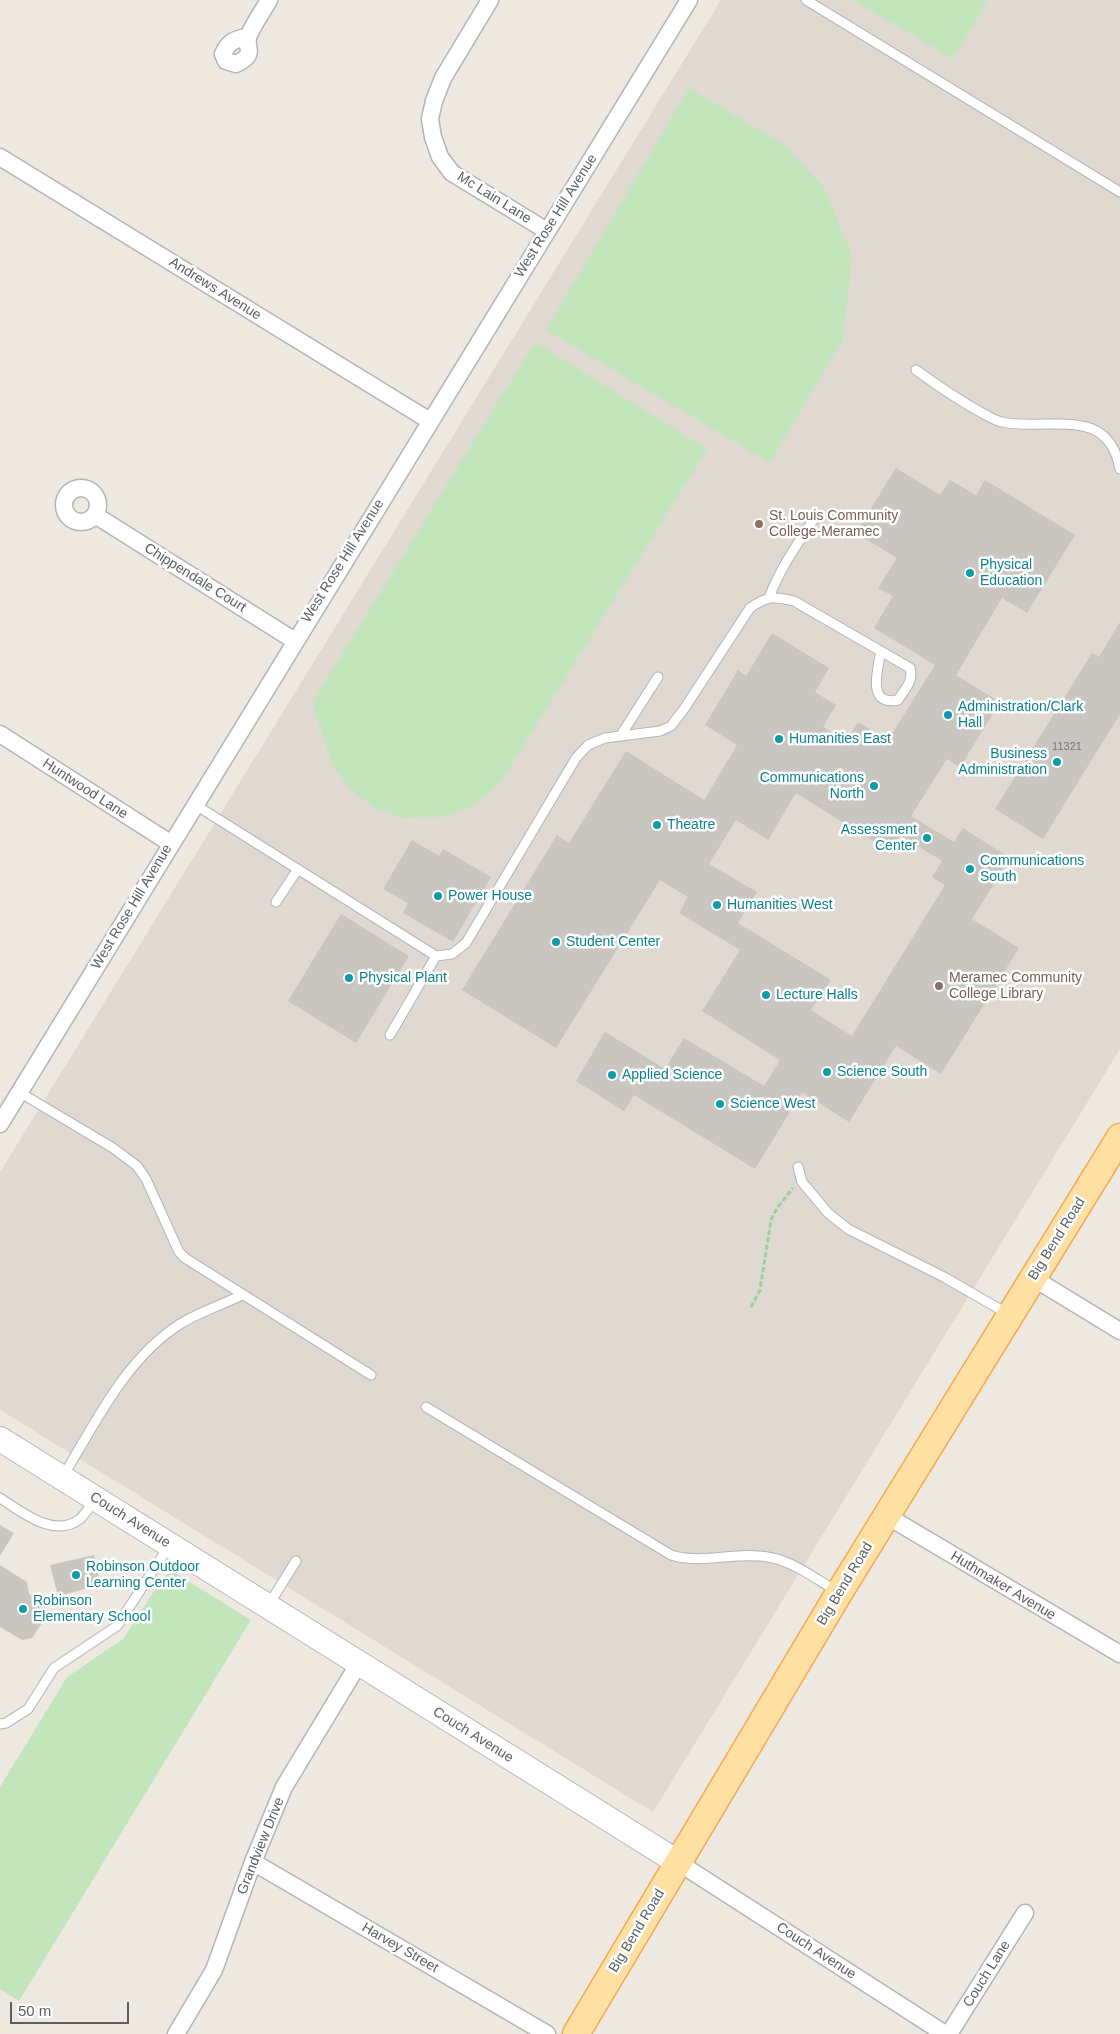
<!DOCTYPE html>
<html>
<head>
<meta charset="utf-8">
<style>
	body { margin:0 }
	#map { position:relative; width:1120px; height:2034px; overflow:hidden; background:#ede8e0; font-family:Helvetica,sans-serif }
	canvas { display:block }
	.scale { position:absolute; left:10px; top:2002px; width:119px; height:22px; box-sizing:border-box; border:2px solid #595f62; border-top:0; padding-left:6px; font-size:15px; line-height:18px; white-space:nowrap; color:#595f62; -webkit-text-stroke:4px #fff; paint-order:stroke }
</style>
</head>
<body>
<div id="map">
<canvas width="1120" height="2034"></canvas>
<div class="scale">50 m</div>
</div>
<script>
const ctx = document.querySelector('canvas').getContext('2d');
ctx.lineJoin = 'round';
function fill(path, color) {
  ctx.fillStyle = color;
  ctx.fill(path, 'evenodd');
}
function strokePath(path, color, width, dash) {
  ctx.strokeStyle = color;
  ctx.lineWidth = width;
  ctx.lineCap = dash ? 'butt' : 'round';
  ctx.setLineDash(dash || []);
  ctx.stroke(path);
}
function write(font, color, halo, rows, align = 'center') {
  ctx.font = font + ' Helvetica,sans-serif';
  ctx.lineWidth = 5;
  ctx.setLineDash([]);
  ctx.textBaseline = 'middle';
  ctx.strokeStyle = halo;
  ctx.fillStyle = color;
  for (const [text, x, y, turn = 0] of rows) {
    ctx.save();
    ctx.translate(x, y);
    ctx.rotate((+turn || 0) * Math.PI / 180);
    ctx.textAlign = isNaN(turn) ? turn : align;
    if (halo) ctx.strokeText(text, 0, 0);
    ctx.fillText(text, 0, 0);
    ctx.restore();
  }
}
const education = new Path2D(`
	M721,0h399v1049l-467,763 -653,-402v-238z`);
const green = new Path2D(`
	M853,0h135l-35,59z
	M689,88l96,57 40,44 27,67 -9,83 -73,124 -224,-133z
	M535,342l172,107 -206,333 -29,25 -29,10 -41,1 -27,-10 -25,-19 -18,-25 -20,-61z
	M172,1571l79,49 -232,381 -19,-12v-202l67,-110 56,-38 40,-62z`);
const building = new Path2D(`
	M896,468l44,27 10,-15 26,15 9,-15 90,55 -48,78 -25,-15 -46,77 44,27 -40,65 -13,-8 -36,57 43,26 9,-14 47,30 -38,61 47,29 -78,126 -45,-28 -47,76 -47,-30 -47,77 -121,-74 -10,16 -48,-30 29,-49 60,37 19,-31 80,48 16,-26 -78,-49 38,-61 -61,-37 9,-16 -28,-17 -104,168 -94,-58 95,-155 12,8 57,-92 78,49 33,-55 -32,-20 33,-55 8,6 26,-43 57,35 -14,24 21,13 -13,22 23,14 12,-19 30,18 47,-75 -61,-37 19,-32 -15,-8 19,-30 -41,-25zM796,793l93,58 11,-16 42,26 -10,16 13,8 -93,151 -41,-26 20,-30 -93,-57 19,-31 -48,-28 27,-44 32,20z
	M1120,622v92l-77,125 -48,-30 97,-156 7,4z
	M412,840l27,16 4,-7 48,28 -38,65 -50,-29 5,-10 -25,-14z
	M341,914l68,42 -53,87 -68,-42z
	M0,1525l14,8 -14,23z
	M94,1555l7,30 -43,11 -8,-31z
	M0,1565l27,17 2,12 17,10 2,10 -16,24 -10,2 -22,-13z`);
const path = new Path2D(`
	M751,1307l9,-17 11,-70 6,-12 16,-20`);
const lane = new Path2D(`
	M806,0l314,192
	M916,370c22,16 44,31 68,44 6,3 12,7 18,8 44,10 106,-19 118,47
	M769,598c11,-30 29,-55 47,-82
	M621,735l37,-58
	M194,804l242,152
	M276,902l22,-33
	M390,1035l46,-79 16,-2 14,-11 110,-185 12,-13 17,-7 55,-7 11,-5 13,-17 66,-101c17,-12 24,-12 44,-7l116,67c4,13 -5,21 -12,32 -32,7 -20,-32 -17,-49
	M19,1092l94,56 24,18 9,13 33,73 6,6 186,117
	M798,1167l4,15 26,31 20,16 96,48 64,37
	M426,1407l245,148c32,10 65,-4 97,2 25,4 48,22 70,35
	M62,1478c33,-54 63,-119 118,-154 19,-12 42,-19 62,-29
	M0,1498c22,14 54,41 80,21 5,-5 10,-13 15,-19
	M268,1606l28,-45
	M0,1724l6,-1 22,-14 26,-41 63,-42 52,-80`);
const street = new Path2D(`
	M490,0l-47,78 -9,23 -4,18 3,18 7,20 12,16 95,58
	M247,37c-12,2 -19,5 -24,17l3,7 10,3c23,-11 7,-16 13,-29 5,-12 14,-24 20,-35
	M0,157l430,264
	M64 505a17 17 0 1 1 34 0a17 17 0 1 1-34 0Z
	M95,515l200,126
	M0,734l170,109
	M0,1124l689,-1124
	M1033,1278l87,53
	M887,1516l233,138
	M253,1862l294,172
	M679,1863l266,171
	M176,2034l38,-64 39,-108 31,-75 75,-124
	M949,2034l76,-121`);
const secondary = new Path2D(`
	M0,1439l679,424`);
const primary = new Path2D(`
	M576,2034l263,-441 281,-456`);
const markers = [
	[759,524,5,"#8d6e63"],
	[970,573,5,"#0f9aa8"],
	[948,715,5,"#0f9aa8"],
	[779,739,5,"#0f9aa8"],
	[1057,762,5,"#0f9aa8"],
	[874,786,5,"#0f9aa8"],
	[657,825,5,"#0f9aa8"],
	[927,838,5,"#0f9aa8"],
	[970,869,5,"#0f9aa8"],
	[438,896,5,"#0f9aa8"],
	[717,905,5,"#0f9aa8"],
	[556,942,5,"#0f9aa8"],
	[349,978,5,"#0f9aa8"],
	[939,986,5,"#8d6e63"],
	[766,995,5,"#0f9aa8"],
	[827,1072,5,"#0f9aa8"],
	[612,1075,5,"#0f9aa8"],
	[720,1104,5,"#0f9aa8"],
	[76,1575,5,"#0f9aa8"],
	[23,1609,5,"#0f9aa8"]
];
const numberNames = [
	["11321",1067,747]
];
const streetNames = [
	["Mc Lain Lane",494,198,32],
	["West Rose Hill Avenue",556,216,-58],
	["Andrews Avenue",215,289,32],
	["West Rose Hill Avenue",343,561,-58],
	["Chippendale Court",195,578,32],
	["Huntwood Lane",85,789,33],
	["West Rose Hill Avenue",132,907,-59],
	["Big Bend Road",1057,1239,-58],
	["Couch Avenue",130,1520,32],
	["Big Bend Road",845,1584,-59],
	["Huthmaker Avenue",1003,1586,31],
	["Couch Avenue",473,1735,32],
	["Grandview Drive",261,1846,-68],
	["Big Bend Road",637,1931,-59],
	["Harvey Street",400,1948,30],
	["Couch Avenue",816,1951,33],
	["Couch Lane",987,1974,-58]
];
const educationNames = [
	["St. Louis Community",769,516],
	["College-Meramec",769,532],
	["Meramec Community",949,978],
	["College Library",949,994]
];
const cultureNames = [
	["Physical",980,565],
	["Education",980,581],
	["Administration/Clark",958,707],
	["Hall",958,723],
	["Humanities East",789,739],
	["Business",1047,754,"right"],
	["Administration",1047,770,"right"],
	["Communications",864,778,"right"],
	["North",864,794,"right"],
	["Theatre",667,825],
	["Assessment",917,830,"right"],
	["Center",917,846,"right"],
	["Communications",980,861],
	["South",980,877],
	["Power House",448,896],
	["Humanities West",727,905],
	["Student Center",566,942],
	["Physical Plant",359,978],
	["Lecture Halls",776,995],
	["Science South",837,1072],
	["Applied Science",622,1075],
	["Science West",730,1104],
	["Robinson Outdoor",86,1567],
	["Learning Center",86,1583],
	["Robinson",33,1601],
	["Elementary School",33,1617]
];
fill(education, '#dfd9d1');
fill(green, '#c3e5bc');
fill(building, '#c9c5c0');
strokePath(lane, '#b1b5b9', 11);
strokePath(street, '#b1b5b9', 19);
strokePath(secondary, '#b0b6b9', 26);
strokePath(primary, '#f3a953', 29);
strokePath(path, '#9bd0a0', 3, [5, 2.5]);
strokePath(lane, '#fff', 9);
strokePath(street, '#fff', 16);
strokePath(secondary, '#fff', 24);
strokePath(primary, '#ffe0a3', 26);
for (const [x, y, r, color] of markers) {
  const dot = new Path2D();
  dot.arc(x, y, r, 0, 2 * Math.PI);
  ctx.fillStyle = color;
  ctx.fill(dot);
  strokePath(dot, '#fff', 2);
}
write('11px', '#75787a', null, numberNames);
write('14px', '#595f62', '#fff', streetNames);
write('14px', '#785e54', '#fff', educationNames, 'left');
write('14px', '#0d838f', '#fff', cultureNames, 'left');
</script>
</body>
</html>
